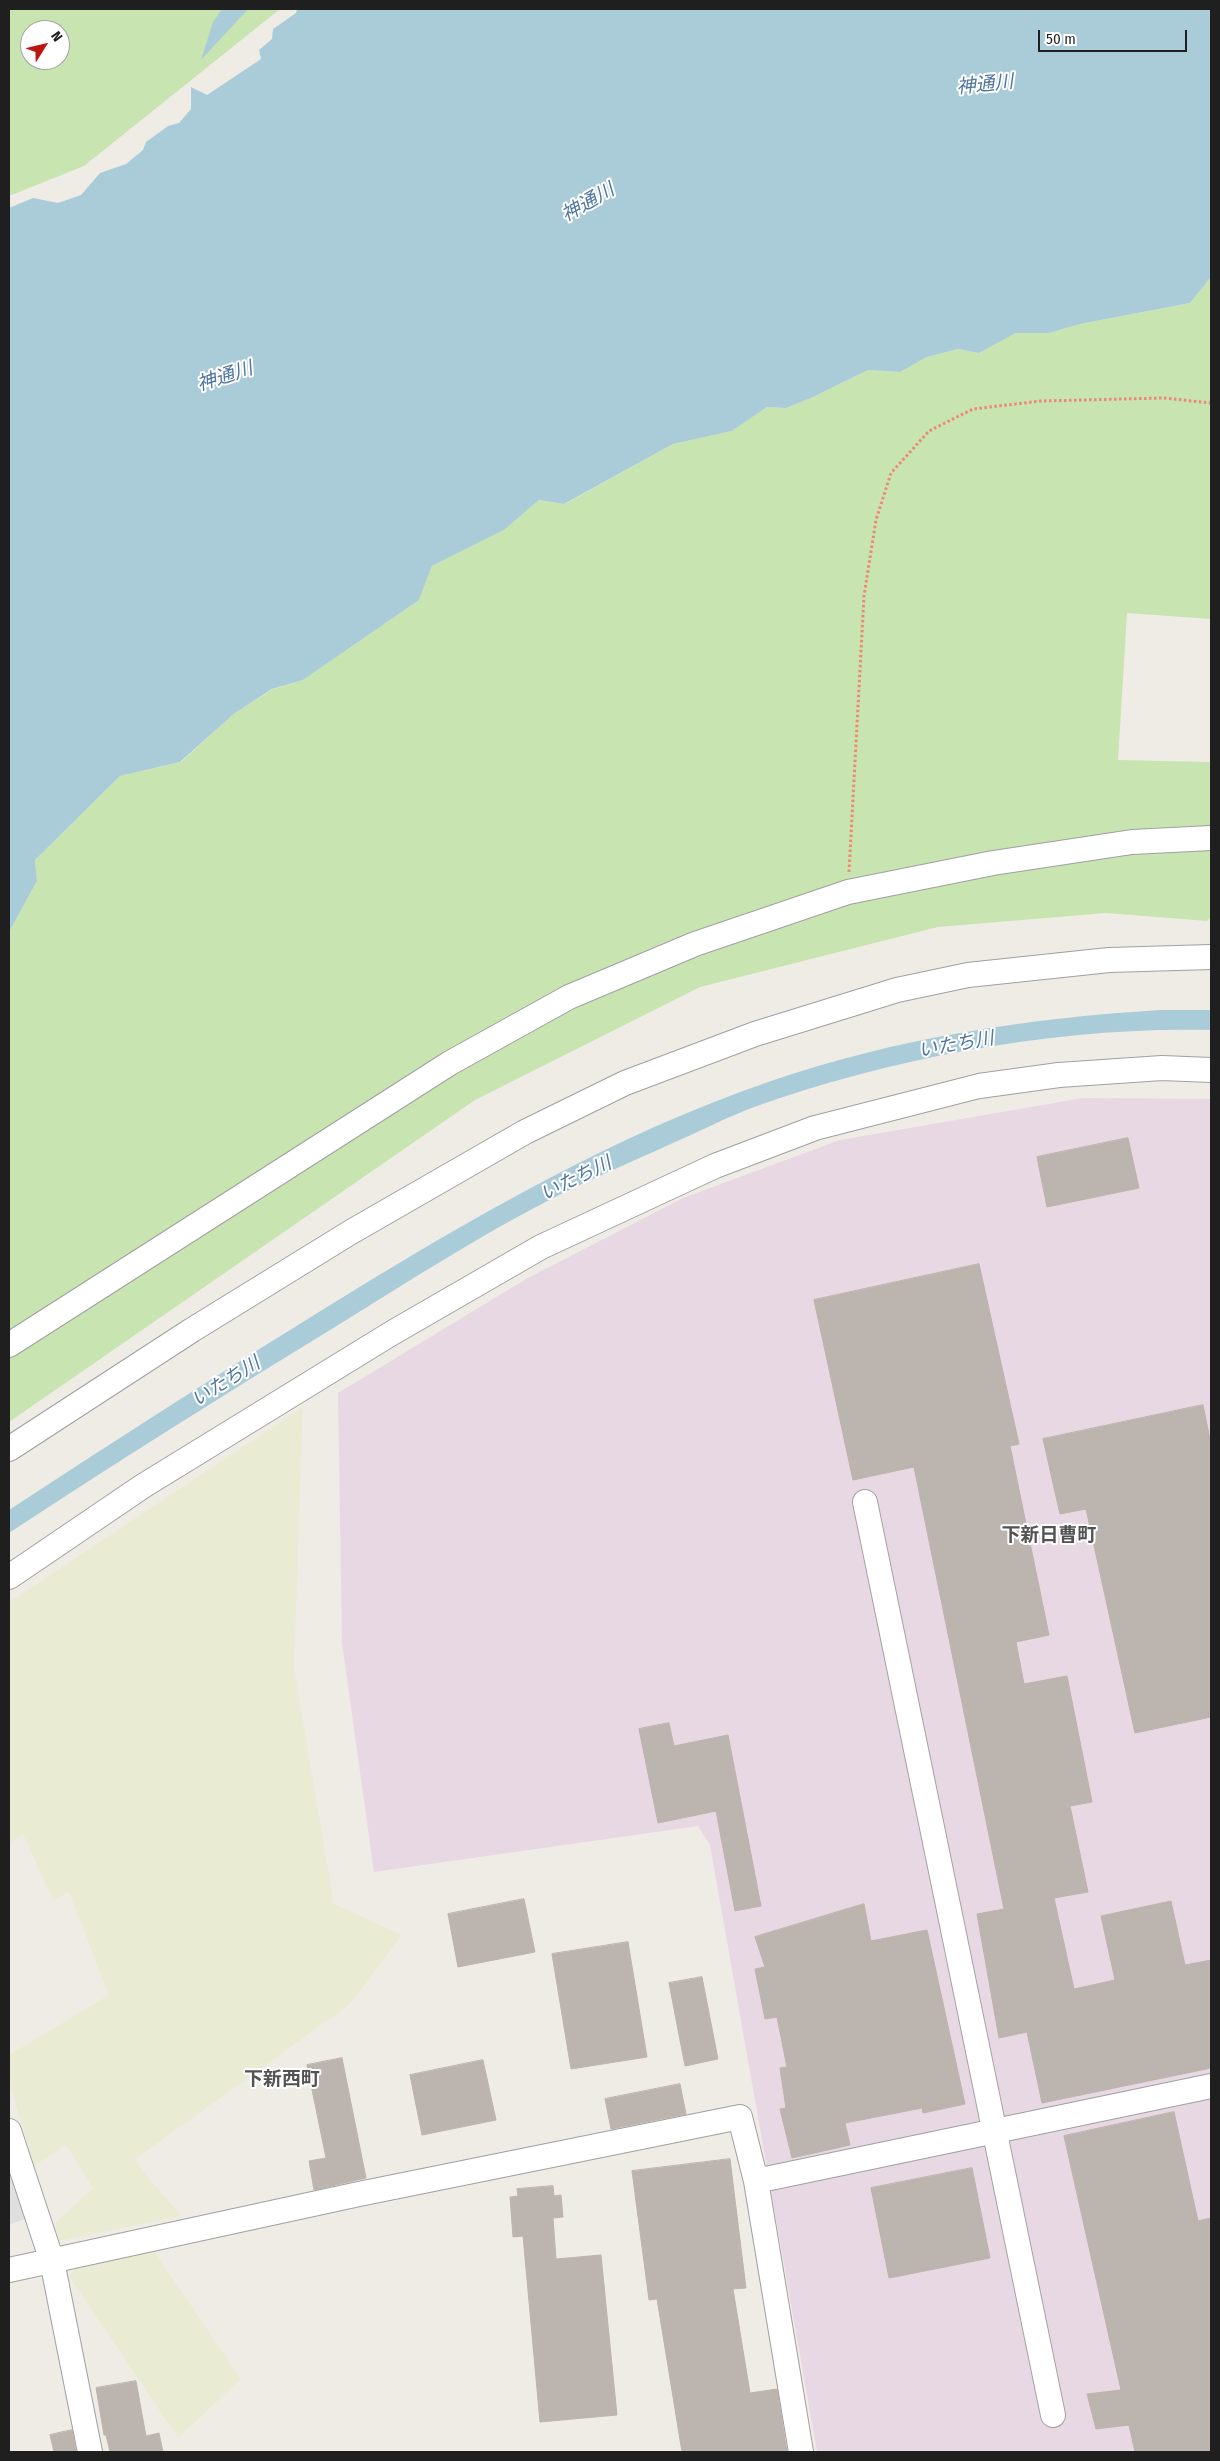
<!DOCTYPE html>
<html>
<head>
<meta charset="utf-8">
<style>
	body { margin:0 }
	#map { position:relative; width:1220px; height:2461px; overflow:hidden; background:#efece6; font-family:"Fira Sans Condensed",sans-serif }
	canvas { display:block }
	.frame { position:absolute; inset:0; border:10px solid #1f1f1f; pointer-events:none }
	.north { position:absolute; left:20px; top:20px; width:50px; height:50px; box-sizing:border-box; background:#fff; border:1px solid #a5a5a5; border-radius:50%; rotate:54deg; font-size:14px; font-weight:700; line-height:20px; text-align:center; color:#1f1f1f }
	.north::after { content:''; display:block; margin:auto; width:18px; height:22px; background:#bc1711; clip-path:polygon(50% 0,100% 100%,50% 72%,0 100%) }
	.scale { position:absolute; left:1038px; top:30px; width:149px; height:22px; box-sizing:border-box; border:2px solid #1f1f1f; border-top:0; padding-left:6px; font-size:15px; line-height:18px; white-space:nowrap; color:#1f1f1f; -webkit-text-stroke:4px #fff; paint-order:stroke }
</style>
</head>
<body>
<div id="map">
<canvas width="1220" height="2461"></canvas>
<div class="frame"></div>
<div class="north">N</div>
<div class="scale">50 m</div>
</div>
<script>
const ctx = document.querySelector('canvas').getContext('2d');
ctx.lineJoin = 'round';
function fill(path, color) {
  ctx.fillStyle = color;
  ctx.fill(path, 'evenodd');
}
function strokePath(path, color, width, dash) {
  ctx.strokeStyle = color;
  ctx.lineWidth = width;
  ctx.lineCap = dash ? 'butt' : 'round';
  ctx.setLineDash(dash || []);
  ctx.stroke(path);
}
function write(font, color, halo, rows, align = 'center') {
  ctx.font = font + ' "Fira Sans Condensed","Noto Sans JP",sans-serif';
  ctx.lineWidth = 4;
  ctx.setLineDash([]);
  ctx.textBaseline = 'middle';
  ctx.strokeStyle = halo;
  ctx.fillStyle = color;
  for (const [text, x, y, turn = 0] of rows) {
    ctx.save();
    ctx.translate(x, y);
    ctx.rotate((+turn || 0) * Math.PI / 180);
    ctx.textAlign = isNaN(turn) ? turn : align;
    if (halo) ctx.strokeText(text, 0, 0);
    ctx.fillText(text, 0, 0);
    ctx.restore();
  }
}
const industrial = new Path2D(`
	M1083,1098l128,1v1353h-394l-107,-607 -12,-19 -324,46 -32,-229 -4,-250 188,-114 157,-81 157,-58z`);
const farmland = new Path2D(`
	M303,1407l-9,261 40,236 68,31 -53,70 -215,155 47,56 -122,25 -4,-18 38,-35 -27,-43 -32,21 -25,-85v-26l100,-60 -40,-103 -16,8 -30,-66 -14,9v-241z
	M151,2247l90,132 -63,59 -109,-162 9,-10z`);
const grass = new Path2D(`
	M9,9h271l-196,157 -75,30zM30,30h30v30h-30z
	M1211,277v342l-84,-6 -9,147 93,2v155l-4,4 -101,-8 -168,14 -238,60 -225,113 -466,322v-490l28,-51 -2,-21 85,-84 61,-14 54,-49 38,-24 30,-9 116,-80 13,-34 72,-36 35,-30 26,4 108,-60 59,-13 35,-24 19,1 25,-10 57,-28 32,2 27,-15 31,-8 21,4 37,-20h33l31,-9 110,-21z`);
const parking = new Path2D(`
	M9,2164l18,54 -18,7z`);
const water = new Path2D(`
	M222,9h26l-47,51 12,-38z
	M297,9h914v268l-21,26 -110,21 -31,9h-33l-37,20 -21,-4 -31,8 -27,15 -32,-2 -57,28 -25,10 -19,-1 -35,24 -59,13 -109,60 -25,-4 -35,30 -72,36 -13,34 -116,80 -31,9 -37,24 -55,49 -60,14 -85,84 2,21 -28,51v-724l24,-10 25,5 23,-8 19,-22 26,-9 17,-14 3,-8 22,-16 11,-3 12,-14v-22l16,8 54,-36 -2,-9 13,-11 1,-10 23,-16z
	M1160,1010h51v20c-147,-4 -319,27 -457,77 -27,10 -53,24 -79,35 -39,18 -78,34 -116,53 -77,39 -150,86 -224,132 -110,67 -218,135 -326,206v-23c105,-69 211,-137 318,-203 141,-87 286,-172 444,-226 125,-43 258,-63 389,-71z`);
const building = new Path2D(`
	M1128,1138l11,50 -92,19 -10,-50z
	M979,1264l40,180 -9,2 39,189 -33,7 8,42 43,-8 25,126 -22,4 18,86 -34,6 20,91 41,-9 -14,-64 70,-15 14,64 26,-5v108l-169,35 -15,-71 -28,6 -22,-124 27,-5 -90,-442 -61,13 -39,-180z
	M1203,1405l8,39v273l-76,16 -49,-224 -26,5 -17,-75z
	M669,1723l5,23 54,-11 33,171 -26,5 -19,-100 -58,12 -19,-94z
	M524,1899l11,53 -77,15 -10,-53z
	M864,1904l7,37 56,-11 38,174 -42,9 -1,-5 -77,15 5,22 -58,13 -12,-49 6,-1 -6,-40 7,-1 -10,-50 -12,2 -10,-50 10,-2 -10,-30z
	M628,1942l19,115 -76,12 -19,-115z
	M702,1977l16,82 -33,7 -16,-83z
	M342,2058l24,120 -52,12 -5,-29 17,-3 -19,-93z
	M483,2060l13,60 -74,15 -12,-60z
	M680,2084l6,30 -75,15 -6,-30z
	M1174,2112l24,109 13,-3v234h-76l-6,-27 -33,4 -9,-35 34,-4 -57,-254z
	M730,2159l16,129 -13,1 17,104 27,-4 10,63h-105l-25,-153 -8,1 -17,-129z
	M972,2168l18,90 -101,20 -18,-90z
	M553,2186l1,10 7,-1 2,22 -10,1 3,41 45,-4 16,160 -77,7 -17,-186 -10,1 -3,-40 8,-1 -1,-7z
	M136,2381l10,55 13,-3 4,19h-53l-4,-17h-2l-8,-47z
	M72,2430l4,22h-22l-4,-17z`);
const path = new Path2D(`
	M849,872l15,-276 12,-76 15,-47 38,-42 44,-22 68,-8 123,-3 47,5`);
const minor = new Path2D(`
	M9,1345l441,-282 119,-66 126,-53 153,-52 145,-29 139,-21 79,-4
	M9,1449l183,-119 159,-98 174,-100 100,-49 130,-49 142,-44 71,-15 141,-15 102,-3
	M865,1502l188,913
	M9,1577l134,-91 249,-153 149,-86 174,-81 100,-38 164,-42 80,-11 103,-7 49,2
	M9,2131l43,130 38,191
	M756,2181l455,-95
	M9,2270l350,-76 381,-77 16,64 45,271`);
const waterNames = [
	["神通川",985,85,-6],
	["神通川",588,203,-30],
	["神通川",225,377,-18],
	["いたち川",956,1045,-10],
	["いたち川",576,1179,-26],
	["いたち川",226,1382,-32]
];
const neighbourhoodNames = [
	["下新日曹町",1049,1536],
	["下新西町",282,2080]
];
fill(industrial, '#e7d8e4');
fill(farmland, '#e9ecd2');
fill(grass, '#c8e4b0');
fill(parking, '#dfdfdf');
fill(water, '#aaccd8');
fill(building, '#bcb5af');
strokePath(building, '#bfb3a9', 1);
strokePath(minor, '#a0a0a0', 26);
strokePath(path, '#ee8777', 3, [2.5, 2.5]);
strokePath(minor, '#fff', 24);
write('italic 19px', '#50759f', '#fff', waterNames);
write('bold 19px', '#525252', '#fff', neighbourhoodNames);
</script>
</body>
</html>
